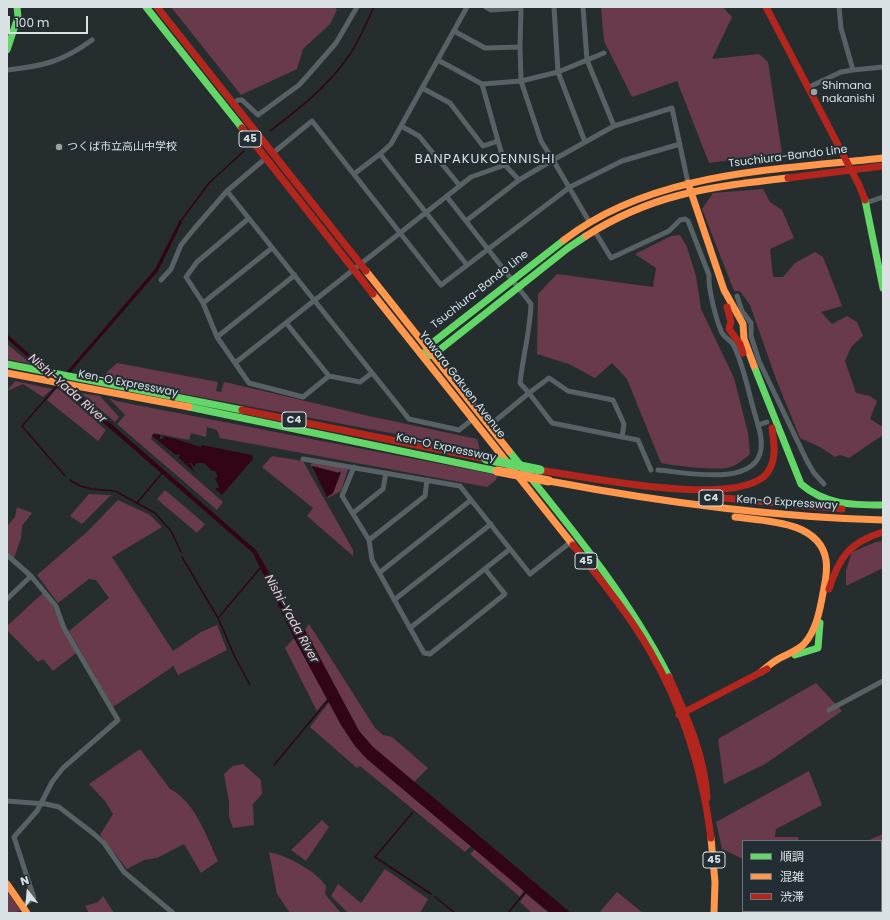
<!DOCTYPE html>
<html>
<head>
<meta charset="utf-8">
<style>
	body { margin:0 }
	#map { position:relative; width:890px; height:920px; overflow:hidden; background:#262d2f; font-family:Poppins,"Noto Sans JP",sans-serif }
	canvas { display:block }
	.frame { position:absolute; inset:0; border:8px solid #d9e1e4; pointer-events:none }
	.legend { position:absolute; left:742px; top:840px; width:140px; height:72px; box-sizing:border-box; background:#222e33; border:1px solid #6b767a; margin:0; padding:5px 7px; list-style:none; font-size:12px; color:#d9e1e4 }
	.legend li { display:flex; align-items:center; gap:8px; height:20px }
	.legend b { width:20px; border:1px solid #6b767a }
	.north { position:absolute; left:8px; top:872px; width:40px; height:40px; -webkit-text-stroke:3px #222e33; paint-order:stroke; rotate:344deg; font-size:11px; font-weight:700; line-height:16px; text-align:center; color:#d9e1e4 }
	.north::after { content:''; display:block; margin:auto; width:14px; height:18px; background:#d9e1e4; clip-path:polygon(50% 0,100% 100%,50% 72%,0 100%) }
	.scale { position:absolute; left:8px; top:16px; width:80px; height:18px; box-sizing:border-box; border:2px solid #d9e1e4; border-top:0; padding-left:5px; font-size:12px; line-height:14px; white-space:nowrap; color:#d9e1e4; -webkit-text-stroke:3px #222e33; paint-order:stroke }
</style>
</head>
<body>
<div id="map">
<canvas width="890" height="920"></canvas>
<div class="frame"></div>
<ul class="legend">
<li><b style="height:5px;background:#63d668"></b>順調</li>
<li><b style="height:5px;background:#ff974d"></b>混雑</li>
<li><b style="height:5px;background:#b3261e"></b>渋滞</li>
</ul>
<div class="north">N</div>
<div class="scale">100 m</div>
</div>
<script>
const ctx = document.querySelector('canvas').getContext('2d');
ctx.lineJoin = 'round';
function fill(path, color) {
  ctx.fillStyle = color;
  ctx.fill(path, 'evenodd');
}
function strokePath(path, color, width, dash) {
  ctx.strokeStyle = color;
  ctx.lineWidth = width;
  ctx.lineCap = dash ? 'butt' : 'round';
  ctx.setLineDash(dash || []);
  ctx.stroke(path);
}
function write(font, color, halo, rows, align = 'center') {
  ctx.font = font + ' Poppins,"Noto Sans JP",sans-serif';
  ctx.lineWidth = 4;
  ctx.setLineDash([]);
  ctx.textBaseline = 'middle';
  ctx.strokeStyle = halo;
  ctx.fillStyle = color;
  for (const [text, x, y, turn = 0] of rows) {
    ctx.save();
    ctx.translate(x, y);
    ctx.rotate((+turn || 0) * Math.PI / 180);
    ctx.textAlign = isNaN(turn) ? turn : align;
    if (halo) ctx.strokeText(text, 0, 0);
    ctx.fillText(text, 0, 0);
    ctx.restore();
  }
}
const green = new Path2D(`
	M171,7h164l2,3 -7,14 -27,25 -6,20 -56,26z
	M601,7h122l9,10 -20,42 47,-5 9,8 14,91 -73,10 -32,-82 -45,16 -28,-56z
	M763,189l7,13 12,8 12,28 -24,11 3,28h10l12,-14 20,-11 8,5 19,49 -21,6 11,12 15,-8 10,6 6,14 -12,11 -6,14 11,32 14,3 7,5 -7,18 13,8v8l-34,23 -9,-3 -5,2 -15,-10 -20,-9 -24,-59 -26,-74 -10,-14h-6l-32,-82 11,-16z
	M680,235l7,12 9,29 5,33 33,69 14,55 2,21c-6,5 -15,13 -23,14 -16,2 -50,-2 -66,-5l-34,-84 -15,-16 -17,15 -26,-14 -32,-10 1,-60 19,-20 96,13 3,-19 -21,-14 36,-18z
	M7,344l24,20 -24,-5z
	M117,363l101,19 -2,9 5,1 3,-10 5,1 140,33 108,23 3,11 -375,-71 1,-6z
	M15,381l37,8 -9,8 -20,-13 -16,7z
	M56,389h3l47,41 -8,11 -51,-41z
	M81,393l19,3 19,21 -4,5z
	M109,398l7,3 381,74 -1,5 -9,7 -267,-49 -3,-8 -10,-3 -1,10 -15,-4 -2,7 -35,-7 -3,6 72,63 -6,8 -100,-86 8,-9z
	M272,456l31,5 50,89v6l-46,-40 6,-8 -51,-41z
	M312,463l36,6 -7,22 -13,7 -1,-1 6,-4 8,-20 -29,-7 -2,-1z
	M165,490l40,34 -8,9 -40,-34z
	M89,494l22,1 -29,29 -12,-8z
	M118,500l32,15 12,12 -50,30 61,94 28,-19 16,-7 10,25 -49,25 -5,-10 -1,2 -59,40 -44,-76 40,-33 -13,-18 -7,-1 -31,24 -21,-28 51,-44z
	M17,507l15,6 -10,13 -1,12 -7,20 -7,-6v-26l8,-9z
	M883,541v27l-37,18v-16l6,-18 24,-10z
	M43,593l12,16 21,44 -23,18 -10,-12 -5,3 -31,-32v-4z
	M309,624l66,104 8,7 9,2 36,31 -14,14 -41,-35 -14,-16 -54,-101z
	M294,638l33,61 -10,12 -32,-63z
	M816,683l26,28 -77,53 -41,20 -6,-45z
	M329,702l26,44 12,13 104,87 -6,6 -105,-86 -3,2 -47,-41z
	M140,749l30,40c25,12 37,49 48,72l-17,12 -17,-29 -27,14 -13,2 -17,9 -27,-34 13,-21 -8,-13 -16,-17z
	M243,764l18,16 1,14 -9,10 1,21 -21,3 -4,-11v-15l-5,-28 9,-8z
	M809,771l13,34 -46,24 -1,8h23l1,4h-56v18l-21,-10 -6,-27z
	M322,820l7,7 -23,34 -15,-11z
	M883,834v45l-2,2v-40h-14z
	M475,849l49,42 -4,6 -50,-43z
	M269,852c17,3 47,19 57,34l-1,8 16,19h-51l-13,-19z
	M385,869l43,30 -8,14h-72l-17,-17 7,-12 23,19z
	M7,891l14,20 -14,2z
	M617,892l26,21h-44z
	M526,894l23,19h-17l-12,-11z
	M103,896l11,17h-25l-4,-7 13,-4z
	M791,911h56v2h-54z`);
const water = new Path2D(`
	M180,220l2,2 -24,49 -97,112 25,19 170,148 46,81 3,-1 54,101 14,16 198,166h-21l-183,-154 -12,-13 -14,-21 -47,-87 -41,-85 -246,-214v-5l52,47 96,-112z
	M153,434l7,1v4h3l1,-3c13,3 24,7 37,11l1,-2 50,10 1,4 -31,36 -7,-6 4,-2 -4,-9 3,-1 -3,-6h-3l-8,-8h-7l-3,4 -2,-4h-2l5,10 -17,-16 2,-2 -2,-1 -2,1 -24,-19z
	M312,466l26,7 3,-2 -8,22 -6,4z`);
const stream = new Path2D(`
	M270,131c29,-22 58,-45 78,-74 11,-15 18,-34 26,-50
	M180,222l29,-39 35,-32
	M57,386l-35,40 43,50
	M70,480l10,6 12,3 23,2 40,22 16,18 10,21
	M136,504l27,-32
	M182,557l36,61 17,39 15,28
	M218,618l44,-52
	M274,765l55,-66
	M413,812l-38,45 56,37
	M435,897l20,16
	M508,913l18,-22`);
const street = new Path2D(`
	M486,7l5,3 30,-2 -1,39
	M554,7l4,65 27,70
	M583,7l4,53 27,66
	M839,7l2,21 12,42
	M454,31l31,17 35,-1 1,34 -39,3
	M438,60l44,24 16,57
	M7,70c36,-4 55,-8 85,-30
	M809,87l32,-15 12,-2 30,-3
	M422,88l28,15 33,43 15,-5 7,24 14,15
	M234,103l4,-3h4l16,15 41,-30 10,-11 27,-31 21,-36
	M401,126l66,-119
	M273,153l39,-32 129,164 129,-98 52,-26 58,-17
	M380,154l11,-10 10,-18 18,10 41,50
	M354,174l26,-20 87,111
	M227,191l182,228 50,11 14,-11
	M447,197l84,107c-1,27 -8,52 -11,79l9,10 -40,33
	M866,203l17,-6
	M248,219l-51,43 -11,15 17,26 14,34 18,26 236,-186 34,-12
	M466,221l53,-41 34,-20 -12,-19 -20,-60 37,-9 46,-19
	M590,223l-37,-63 61,-34 58,-18 16,75
	M594,230l17,28 58,-27 11,-11 5,-1 3,2 21,54c-1,13 7,45 13,58 3,5 8,7 11,11 10,19 15,46 21,67 3,12 9,25 7,38 -5,39 -77,23 -103,21
	M161,280l10,-11 10,-24 13,-16 33,-38 39,-33
	M737,296l5,15 9,12v13l8,25 48,100 7,12 10,11
	M203,303l69,-55
	M287,324l42,52
	M217,337l78,-62
	M235,363l14,20 54,14 26,-21 31,6 12,-9
	M758,425l9,-3
	M622,437l-70,-14 -23,-30 20,-15 19,13 45,9 11,24 -2,13 16,3 13,30
	M303,459l157,27 70,88 42,-33
	M354,467l-12,29 27,44 3,20 52,93 6,1 75,-60 -20,-25
	M353,513l30,-24 3,-16
	M369,540l56,-44 2,-16
	M7,555l24,21 25,30 8,22 54,92 -55,48 -11,14 -15,29 -23,26 20,61 -12,8
	M379,573l92,-73
	M7,599l24,-23
	M394,600l97,-76
	M410,628l100,-79
	M829,710l54,-29
	M7,801l39,3 13,3 35,27 10,9 20,29 49,41
	M881,890l2,-1`);
const fast = new Path2D(`
	M146,7l96,121
	M7,50l11,-33 -1,-10
	M865,200l18,88
	M424,356l3,-9 137,-107
	M428,356l5,-1 135,-107 18,-12
	M7,364l235,46
	M754,366l47,118c24,21 51,21 82,21
	M189,407l308,64
	M509,451c58,72 118,143 160,226
	M795,655l23,-7 2,-25`);
const slow = new Path2D(`
	M688,183l36,107 19,34 1,15 10,27
	M586,236c67,-43 125,-49 202,-58
	M564,240c89,-69 213,-70 319,-82
	M366,271l143,180
	M373,294l200,251
	M7,373l182,34
	M549,481c111,21 221,36 334,39
	M735,517c31,4 85,4 91,43 2,11 -1,23 -3,33 -3,17 -7,38 -19,51 -8,8 -20,11 -29,17 -5,3 -9,7 -14,11
	M711,838l4,44 -1,31
	M7,884l20,29`);
const jam = new Path2D(`
	M157,7l209,264
	M766,7l93,178 6,15
	M242,128l131,166
	M788,178l95,-12
	M727,307l4,15 -2,7 11,15 3,9
	M242,410l244,49
	M540,470l23,4
	M558,473c40,6 185,35 210,-1 9,-14 6,-29 4,-44
	M702,496l140,13
	M573,545c27,34 55,68 77,106 33,57 53,122 61,187
	M829,589c10,-32 21,-47 54,-57
	M669,677c17,38 36,79 38,121
	M679,715l88,-46`);
const fastBridge = new Path2D(`
	M486,459l54,11`);
const slowBridge = new Path2D(`
	M497,471l52,10`);
const markers = [
	[814,92,4,"#9aa2a5"],
	[59,147,4,"#9aa2a5"]
];
const shields = [
	[250,139,22],
	[294,420,24],
	[711,498,24],
	[586,561,22],
	[714,860,22]
];
const shieldNames = [
	["45",250,139],
	["C4",294,420],
	["C4",711,498],
	["45",586,561],
	["45",714,860]
];
const poiNames = [
	["Shimana",822,86],
	["nakanishi",822,99],
	["つくば市立高山中学校",67,147]
];
const streetNames = [
	["Tsuchiura-Bando Line",788,157,-7],
	["Tsuchiura-Bando Line",480,290,-38],
	["Ken-O Expressway",128,384,11],
	["Yawara Gakuen Avenue",462,385,52],
	["Ken-O Expressway",446,448,12],
	["Ken-O Expressway",787,503,4]
];
const waterNames = [
	["Nishi-Yada River",67,389,41],
	["Nishi-Yada River",291,619,61]
];
const quarterNames = [
	["BANPAKUKOENNISHI",485,160]
];
fill(green, '#693a4b');
fill(water, '#310417');
strokePath(stream, '#310417', 1.5);
strokePath(street, '#576166', 5);
strokePath(fast, '#63d668', 7);
strokePath(slow, '#ff974d', 7);
strokePath(jam, '#b3261e', 7);
strokePath(fastBridge, '#63d668', 9);
strokePath(slowBridge, '#ff974d', 9);
for (const [x, y, r, color] of markers) {
  const dot = new Path2D();
  dot.arc(x, y, r, 0, 2 * Math.PI);
  ctx.fillStyle = color;
  ctx.fill(dot);
  strokePath(dot, '#222e33', 1.5);
}
for (const [x, y, w] of shields) {
  const box = new Path2D();
  box.roundRect(x - w / 2, y - 8, w, 16, 3);
  ctx.fillStyle = '#222e33';
  ctx.fill(box);
  strokePath(box, '#d9e1e4', 1);
}
write('bold 10px', '#d9e1e4', null, shieldNames);
write('11px', '#d9e1e4', '#222e33', poiNames, 'left');
write('11px', '#d9e1e4', '#222e33', streetNames);
write('italic 12px', '#f3cbd6', '#222e33', waterNames);
ctx.letterSpacing = '1px';
write('13px', '#d9e1e4', '#222e33', quarterNames);
ctx.letterSpacing = '0px';
</script>
</body>
</html>
